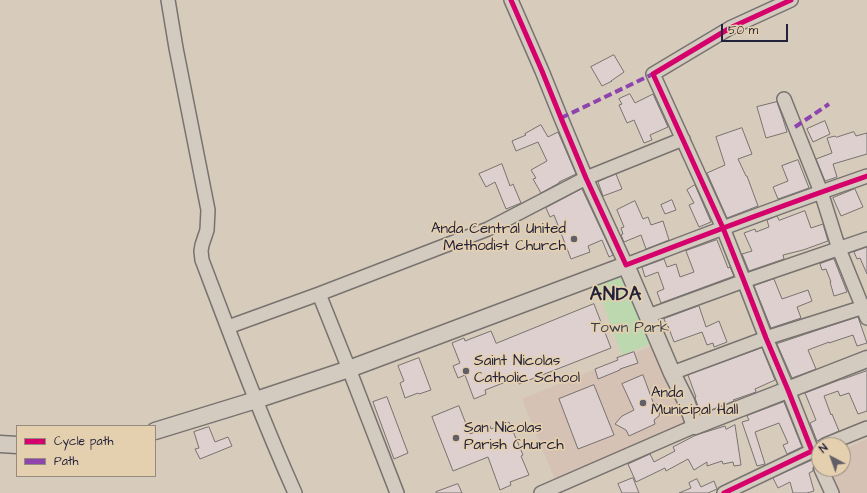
<!DOCTYPE html>
<html>
<head>
<meta charset="utf-8">
<style>
	body { margin:0 }
	#map { position:relative; width:867px; height:493px; overflow:hidden; background:#d7ccbb; font-family:"Architects Daughter",sans-serif }
	canvas { display:block }
	.legend { position:absolute; left:16px; top:425px; width:140px; height:52px; box-sizing:border-box; background:#e4cfae; border:1px solid #968a80; margin:0; padding:5px 7px; list-style:none; font-size:12px; color:#22223b }
	.legend li { display:flex; align-items:center; gap:8px; height:20px }
	.legend b { width:20px; border:1px solid #968a80 }
	.north { position:absolute; left:811px; top:437px; width:40px; height:40px; box-sizing:border-box; background:#e4cfae; border:1px solid #968a80; border-radius:50%; rotate:319deg; font-size:11px; font-weight:700; line-height:16px; text-align:center; color:#22223b }
	.north::after { content:''; display:block; margin:auto; width:14px; height:18px; background:#615e68; clip-path:polygon(50% 0,100% 100%,50% 72%,0 100%) }
	.scale { position:absolute; left:721px; top:24px; width:67px; height:18px; box-sizing:border-box; border:2px solid #22223b; border-top:0; padding-left:5px; font-size:12px; line-height:14px; white-space:nowrap; color:#22223b; -webkit-text-stroke:3px #e4cfae; paint-order:stroke }
</style>
</head>
<body>
<div id="map">
<canvas width="867" height="493"></canvas>
<ul class="legend">
<li><b style="height:5px;background:#d6006c"></b>Cycle path</li>
<li><b style="height:5px;background:#8e44ad"></b>Path</li>
</ul>
<div class="north">N</div>
<div class="scale">50 m</div>
</div>
<script>
const ctx = document.querySelector('canvas').getContext('2d');
ctx.lineJoin = 'round';
function fill(path, color) {
  ctx.fillStyle = color;
  ctx.fill(path, 'evenodd');
}
function strokePath(path, color, width, dash) {
  ctx.strokeStyle = color;
  ctx.lineWidth = width;
  ctx.lineCap = dash ? 'butt' : 'round';
  ctx.setLineDash(dash || []);
  ctx.stroke(path);
}
function write(font, color, halo, rows, align = 'center') {
  ctx.font = font + ' "Architects Daughter",sans-serif';
  ctx.lineWidth = 3.5;
  ctx.setLineDash([]);
  ctx.textBaseline = 'middle';
  ctx.strokeStyle = halo;
  ctx.fillStyle = color;
  for (const [text, x, y, turn = 0] of rows) {
    ctx.save();
    ctx.translate(x, y);
    ctx.rotate((+turn || 0) * Math.PI / 180);
    ctx.textAlign = isNaN(turn) ? turn : align;
    if (halo) ctx.strokeText(text, 0, 0);
    ctx.fillText(text, 0, 0);
    ctx.restore();
  }
}
const built = new Path2D(`
	M655,345l33,81 -133,54 -33,-81z
	M867,439v54h-31l-10,-24h17v-19z`);
const green = new Path2D(`
	M625,272l27,71 -30,12 -26,-71z`);
const building = new Path2D(`
	M614,55l10,17 -13,9h1l-10,5 -11,-19z
	M630,94l5,9 18,-9 15,33 -18,8 2,5 -8,3 -10,-23 -7,3 -8,-18 3,-1 -3,-5z
	M777,102l6,17 4,13 -21,6 -9,-31z
	M825,121l5,13 -17,8 -6,-13z
	M541,125l7,12 10,-5 18,42 -17,8v1l-18,10 -8,-14 3,-1 -5,-8 16,-9 -9,-19 -22,9 -4,-10 14,-6 -1,-1z
	M742,128l10,26 -14,5 8,17h1l11,30 -31,12 -20,-45 18,-8 -9,-28z
	M854,132l2,4 11,-3v21l-34,10 4,13 -12,4 -9,-22 16,-6 -5,-15 8,-2 1,1z
	M798,160l11,28 -31,11 -5,-12 15,-6 -6,-15z
	M502,164l8,22 3,-2 8,19 -15,6 -11,-27 -9,5 -7,-13z
	M616,174l6,15 -19,7 -5,-14z
	M695,185l16,37 -12,5 -10,-22 5,-2 -7,-13z
	M582,189l31,66 -4,2 -7,-17 -14,6 2,6 -19,7 -17,-44 -4,2 -4,-9z
	M855,189l8,18 -22,9 -8,-18z
	M672,200l4,10 -11,4 -4,-9z
	M635,201l8,18 5,-2 3,8 12,-4 6,19 -23,9 -5,-14 -17,7 -3,-7 2,-1 -2,-6 3,-1 -7,-17z
	M805,211l6,17 12,-4 5,17 -25,9 -20,5 1,4 -35,12 -7,-17 10,-3 -8,-18 11,-4 1,3 13,-5 -2,-7 10,-4 2,4z
	M717,240l11,28 2,-1 4,9 -73,27 -4,-11 7,-3 -6,-17 -13,5 -3,-10 22,-8 3,8 9,-3 4,13 14,-5 -8,-21z
	M867,247v27l-7,-16 -3,1 -3,-7z
	M834,259l13,33 -13,4 -4,-14h1l-5,-13 -4,1 -2,-6z
	M774,279l8,20 26,-9 4,11 -15,6 4,11 -30,10 -17,-42z
	M594,304l17,44 -92,36 -3,-6 -31,12 1,4 -12,5 -9,-24 -7,3 -5,-12 7,-3 -8,-20 12,-5 1,3 26,-10 5,12z
	M699,306l7,21 13,-6 8,21 -13,5 -1,-4 -6,2 -5,-13 -28,10 -6,-16h-1l-3,-7z
	M858,317l9,26 -10,3 -4,-11 -24,8v-1l-21,8 8,19 -24,9 -15,-34z
	M762,348l13,32 -20,9 1,3 -23,8 1,1 -33,13 -6,-16 1,-1 -8,-22z
	M634,352l4,11 -18,6v1l-22,9 -3,-10 23,-9 -1,-2z
	M419,358l12,32 -12,4 -1,-1 -13,5 -5,-15 4,-2 -6,-15z
	M867,371v40l-9,3 -9,-21 -9,3 -2,-5 -14,5 7,19 1,-1 7,17 -22,10 -7,-18 6,-3 -11,-27 37,-14h1z
	M643,375l10,27 5,3 2,6 -1,5 -5,4 1,4 -26,12 -3,-6 -11,-6 7,-8 12,-6 -12,-26z
	M594,385l20,50 -36,14 -19,-50z
	M387,397l21,56 -14,6 -21,-57z
	M784,402l18,45 -15,7 -4,-9 5,-2 -9,-20 -24,9 10,32 -8,2 -15,-44 7,-2 -2,-4z
	M459,406l11,28 20,-8 1,3 18,-7 14,33 -2,1 8,19 -19,7 1,3 -11,5 -12,-33 -35,14 -21,-54z
	M735,425l6,40 -7,1 -1,-4 -10,2 -1,-3 -15,5v-4l-13,8 -6,-11 -22,12 -1,-3 -29,14 -8,-18 22,-10 4,8 21,-11 -2,-4 23,-12 29,-9 1,3z
	M209,427l6,15 13,-5 4,9 -32,13 -5,-10 4,-1 -5,-16z
	M813,460l2,4 -2,4v3l-4,2 5,18 -7,2h-14l-3,-11 -12,6 -5,-10z
	M633,478l6,15h-17l-4,-9z
	M697,479l4,8 13,-6 3,8 -9,4h-29l12,-5 -2,-5z
	M458,484l4,9h-26v-1z`);
const minor = new Path2D(`
	M168,0l8,48 32,162 -1,20 -5,15 -1,6 1,9c30,79 59,157 93,233
	M511,0l31,71 19,47 25,60 40,87c80,-31 160,-61 241,-89
	M784,99l37,93 18,57 28,69
	M319,294l30,75 48,124
	M648,316l96,-35 123,-42
	M228,327l91,-33 169,-65 98,-51 97,-39
	M672,373l94,-35 101,-32
	M825,445l42,-17
	M821,469l11,24
	M541,493l154,-67
	M724,493l88,-42 -24,-61 -22,-52 -22,-57 -21,-53 -70,-154 77,-46 61,-28`);
const major = new Path2D(`
	M155,431l101,-31 93,-31 277,-104 46,108 14,28 9,25 172,-67
	M0,444l17,1`);
const quiet = new Path2D(`
	M561,118l92,-44
	M795,127l34,-23`);
const cycleway = new Path2D(`
	M511,0l31,71 19,47 25,60 40,87c80,-31 160,-61 241,-89
	M724,493l88,-42 -24,-61 -22,-52 -22,-57 -21,-53 -70,-154 77,-46 61,-28`);
const markers = [
	[574,239,4,"#615e68"],
	[466,371,4,"#615e68"],
	[643,403,4,"#615e68"],
	[456,438,4,"#615e68"]
];
const poiNames = [
	["Anda Central United",566,230,"right"],
	["Methodist Church",566,247,"right"],
	["Saint Nicolas",474,362],
	["Catholic School",474,379],
	["Anda",651,394],
	["Municipal Hall",651,411],
	["San Nicolas",464,429],
	["Parish Church",464,446]
];
const parkNames = [
	["Town Park",630,329]
];
const districtNames = [
	["ANDA",616,296]
];
fill(built, '#d6c1b5');
fill(green, '#bcd8af');
fill(building, '#ded0ce');
strokePath(building, '#787370', 1);
strokePath(minor, '#787370', 16);
strokePath(major, '#787370', 19);
strokePath(minor, '#d3cbbf', 13);
strokePath(major, '#d3cbbf', 16);
strokePath(quiet, '#8e44ad', 4, [8, 4]);
strokePath(cycleway, '#d6006c', 5);
for (const [x, y, r, color] of markers) {
  const dot = new Path2D();
  dot.arc(x, y, r, 0, 2 * Math.PI);
  ctx.fillStyle = color;
  ctx.fill(dot);
  strokePath(dot, '#e4cfae', 1.5);
}
write('15px', '#22223b', '#e4cfae', poiNames, 'left');
write('15px', '#363f4b', '#e4cfae', parkNames);
ctx.letterSpacing = '1px';
write('bold 19px', '#22223b', '#e4cfae', districtNames);
ctx.letterSpacing = '0px';
</script>
</body>
</html>
